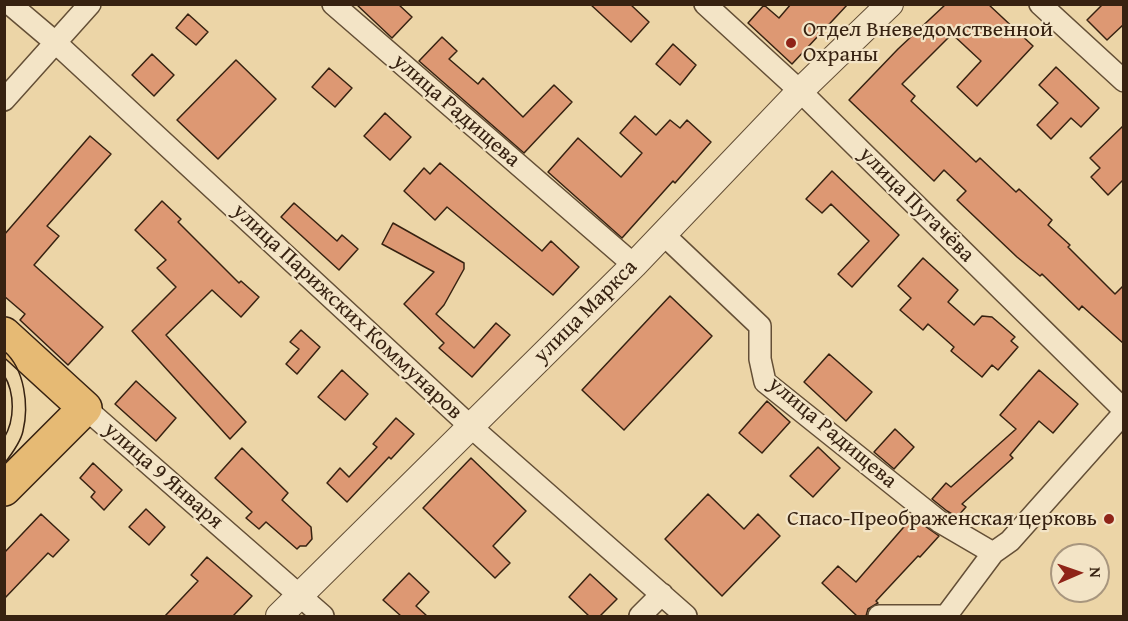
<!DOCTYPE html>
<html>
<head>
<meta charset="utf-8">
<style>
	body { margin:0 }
	#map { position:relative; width:1128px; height:621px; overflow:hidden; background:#ecd5a7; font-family:"Gentium Book Plus",serif }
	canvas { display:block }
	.frame { position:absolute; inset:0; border:6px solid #372211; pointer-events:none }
	.north { position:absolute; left:1050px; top:543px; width:60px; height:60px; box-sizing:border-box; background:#f3e4c6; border:2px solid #a8967e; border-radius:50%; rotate:88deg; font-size:16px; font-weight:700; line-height:24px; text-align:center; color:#372211 }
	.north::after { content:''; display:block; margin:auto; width:21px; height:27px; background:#8f2418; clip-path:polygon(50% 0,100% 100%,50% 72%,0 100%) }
</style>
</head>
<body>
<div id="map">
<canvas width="1128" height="621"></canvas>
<div class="frame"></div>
<div class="north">N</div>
</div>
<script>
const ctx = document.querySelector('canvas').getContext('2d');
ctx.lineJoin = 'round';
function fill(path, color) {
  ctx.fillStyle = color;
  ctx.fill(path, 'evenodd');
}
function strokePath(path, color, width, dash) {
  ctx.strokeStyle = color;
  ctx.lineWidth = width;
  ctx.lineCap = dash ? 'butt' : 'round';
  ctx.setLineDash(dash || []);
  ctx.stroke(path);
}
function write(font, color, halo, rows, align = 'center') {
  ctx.font = font + ' "Gentium Book Plus",serif';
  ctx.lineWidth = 4.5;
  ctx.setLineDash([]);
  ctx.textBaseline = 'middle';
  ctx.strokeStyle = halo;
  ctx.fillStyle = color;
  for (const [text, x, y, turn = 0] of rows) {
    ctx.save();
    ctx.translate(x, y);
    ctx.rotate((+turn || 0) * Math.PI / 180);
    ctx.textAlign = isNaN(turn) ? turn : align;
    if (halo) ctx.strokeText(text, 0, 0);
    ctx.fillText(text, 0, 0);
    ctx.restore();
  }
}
const building = new Path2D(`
	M356,4h42l14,13 -20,21z
	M590,4h40l19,18 -18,20z
	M791,4h57l-56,60 -44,-41 16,-18 15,13z
	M946,4h42l45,42 -56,60 -20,-19 24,-26 -29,-27 -50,50 13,12 -4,5 65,61 4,-4 36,34 3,-3 33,31 -4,5 22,20 -2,2 47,47 9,-9v59l-42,-38 -3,4 -37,-36 -2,2 -23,-19 -60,-57 9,-9 -22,-21 -10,11 -85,-81 49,-51z
	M1103,4h21v20l-17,16 -20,-20z
	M188,14l20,18 -12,13 -20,-17z
	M442,37l15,14 -8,8 29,25 5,-6 40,39 31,-32 18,17 -48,51 -105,-92z
	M673,44l23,21 -16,20 -24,-21z
	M152,54l22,21 -20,21 -22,-21z
	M236,60l40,39 -58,60 -41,-39z
	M1056,67l43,41 -18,19 -10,-9 -20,21 -14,-14 21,-22 -19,-18z
	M329,68l23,20 -17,19 -23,-20z
	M385,113l26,24 -21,23 -26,-24z
	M635,116l21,19 14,-15 10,8 7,-8 24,22 -36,41 -2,-2 -51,57 -74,-66 30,-34 43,39 21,-24 -22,-20z
	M1124,125v54l-16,16 -17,-18 9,-9 -10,-10z
	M90,136l21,18 -64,72 12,10 -25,29 69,62 -35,38 -48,-45 5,-6 -21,-18v-61z
	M440,163l102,88 9,-10 28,26 -26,28 -106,-88 -12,13 -31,-29 20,-23 6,6z
	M832,171l67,64 -47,52 -14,-13 31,-33 -38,-37 -9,9 -16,-14z
	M162,201l19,18 -3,3 61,61 2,-2 18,16 -18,20 -29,-27 -46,45 80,87 -16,17 -98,-108 44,-44 -19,-19 9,-8 -31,-30z
	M294,203l43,38 5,-6 16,14 -19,21 -58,-53z
	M393,223l71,40v6l-20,36 -8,9 38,34 22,-25 14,12 -38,42 -33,-29 5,-5 -40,-39 30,-32 -52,-28z
	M923,258l35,32 -10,12 26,23 8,-9 10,1 23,20 -4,4 7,6 -20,23 -6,-5 -10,12 -31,-26 3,-4 -26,-23 -5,6 -23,-20 11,-12 -13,-12z
	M670,296l42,40 -88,94 -42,-40z
	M301,330l19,17 -23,27 -11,-10 13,-15 -9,-7z
	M829,354l43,38 -26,29 -42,-39z
	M342,370l26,24 -23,26 -27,-23z
	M1039,370l39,34 -25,29 -14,-12 -29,34 3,3 -51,46 4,3 -9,10 -10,-6 -15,-12 14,-16 5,4 65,-58 -16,-14z
	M136,381l40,37 -20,23 -41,-37z
	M767,401l23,21 -28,31 -23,-20z
	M396,418l18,16 -23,25 -2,-2 -42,45 -20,-19 13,-15 9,9 28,-30 -4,-3z
	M895,429l19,18 -20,22 -20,-17z
	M818,447l22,21 -27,29 -23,-21z
	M242,448l46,45 -6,7 29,27 1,12 -6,7h-6l-3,3 -31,-27 -7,7 -13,-11 6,-6 -37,-34z
	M471,458l55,53 -33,35 17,17 -15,15 -72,-70z
	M93,463l29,27 -18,20 -13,-13 4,-5 -15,-14z
	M708,494l36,35 14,-15 22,22 -58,60 -57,-57z
	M146,509l19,18 -16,18 -20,-18z
	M41,514l28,26 -16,17 -5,-4 -44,46v-46z
	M915,519l24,17 -19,21 -2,-1 -42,45 2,2 -10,6 -2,7h-9l-35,-33 16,-17 18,16 53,-61 3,2z
	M207,557l45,39 -19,20h-68l33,-35 -7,-6z
	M409,573l20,19 -13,14 11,10h-26l-18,-16z
	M590,574l27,25 -17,17h-11l-20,-19z`);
const minor = new Path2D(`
	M10,4l46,39 414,383 216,190
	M333,4l301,261
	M705,4l95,87 324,319
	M1040,4l84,77
	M4,100l86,-96
	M663,234l97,92v33l5,23 175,140 53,31
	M85,408l238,208
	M640,616l22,-22
	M879,616h67l47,-63 17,-12 114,-128`);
const tertiary = new Path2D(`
	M279,616l355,-351 166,-174 90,-87`);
const primary = new Path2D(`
	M4,334l81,74 -81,81`);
const tram = new Path2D(`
	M4,351c21,18 25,55 19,80 -2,10 -12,24 -19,33
	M4,375c11,18 11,45 0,63`);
const markers = [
	[791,43,6,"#8f2418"],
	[1109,519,6,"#8f2418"]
];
const poiNames = [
	["Отдел Вневедомственной",803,30],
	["Охраны",803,55],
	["Спасо-Преображенская церковь",1097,519,"right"]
];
const streetNames = [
	["улица Радищева",456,111,41],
	["улица Пугачёва",916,205,45],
	["улица Парижских Коммунаров",347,312,43],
	["улица Маркса",586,312,-45],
	["улица Радищева",832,433,40],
	["улица 9 Января",163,476,41]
];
fill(building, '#dd9873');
strokePath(building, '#372211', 1.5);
strokePath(minor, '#644f36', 24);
strokePath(tertiary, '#644f36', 28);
strokePath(primary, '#372211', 36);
strokePath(minor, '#f3e4c6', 21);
strokePath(tertiary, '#f3e4c6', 26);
strokePath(primary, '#e6ba74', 33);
strokePath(tram, '#372211', 1.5);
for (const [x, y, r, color] of markers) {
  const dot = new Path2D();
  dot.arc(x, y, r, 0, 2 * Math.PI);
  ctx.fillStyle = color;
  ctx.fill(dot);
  strokePath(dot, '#f3e4c6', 2);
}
write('22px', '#372211', '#f3e4c6', poiNames, 'left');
write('22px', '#372211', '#f3e4c6', streetNames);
</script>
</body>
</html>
